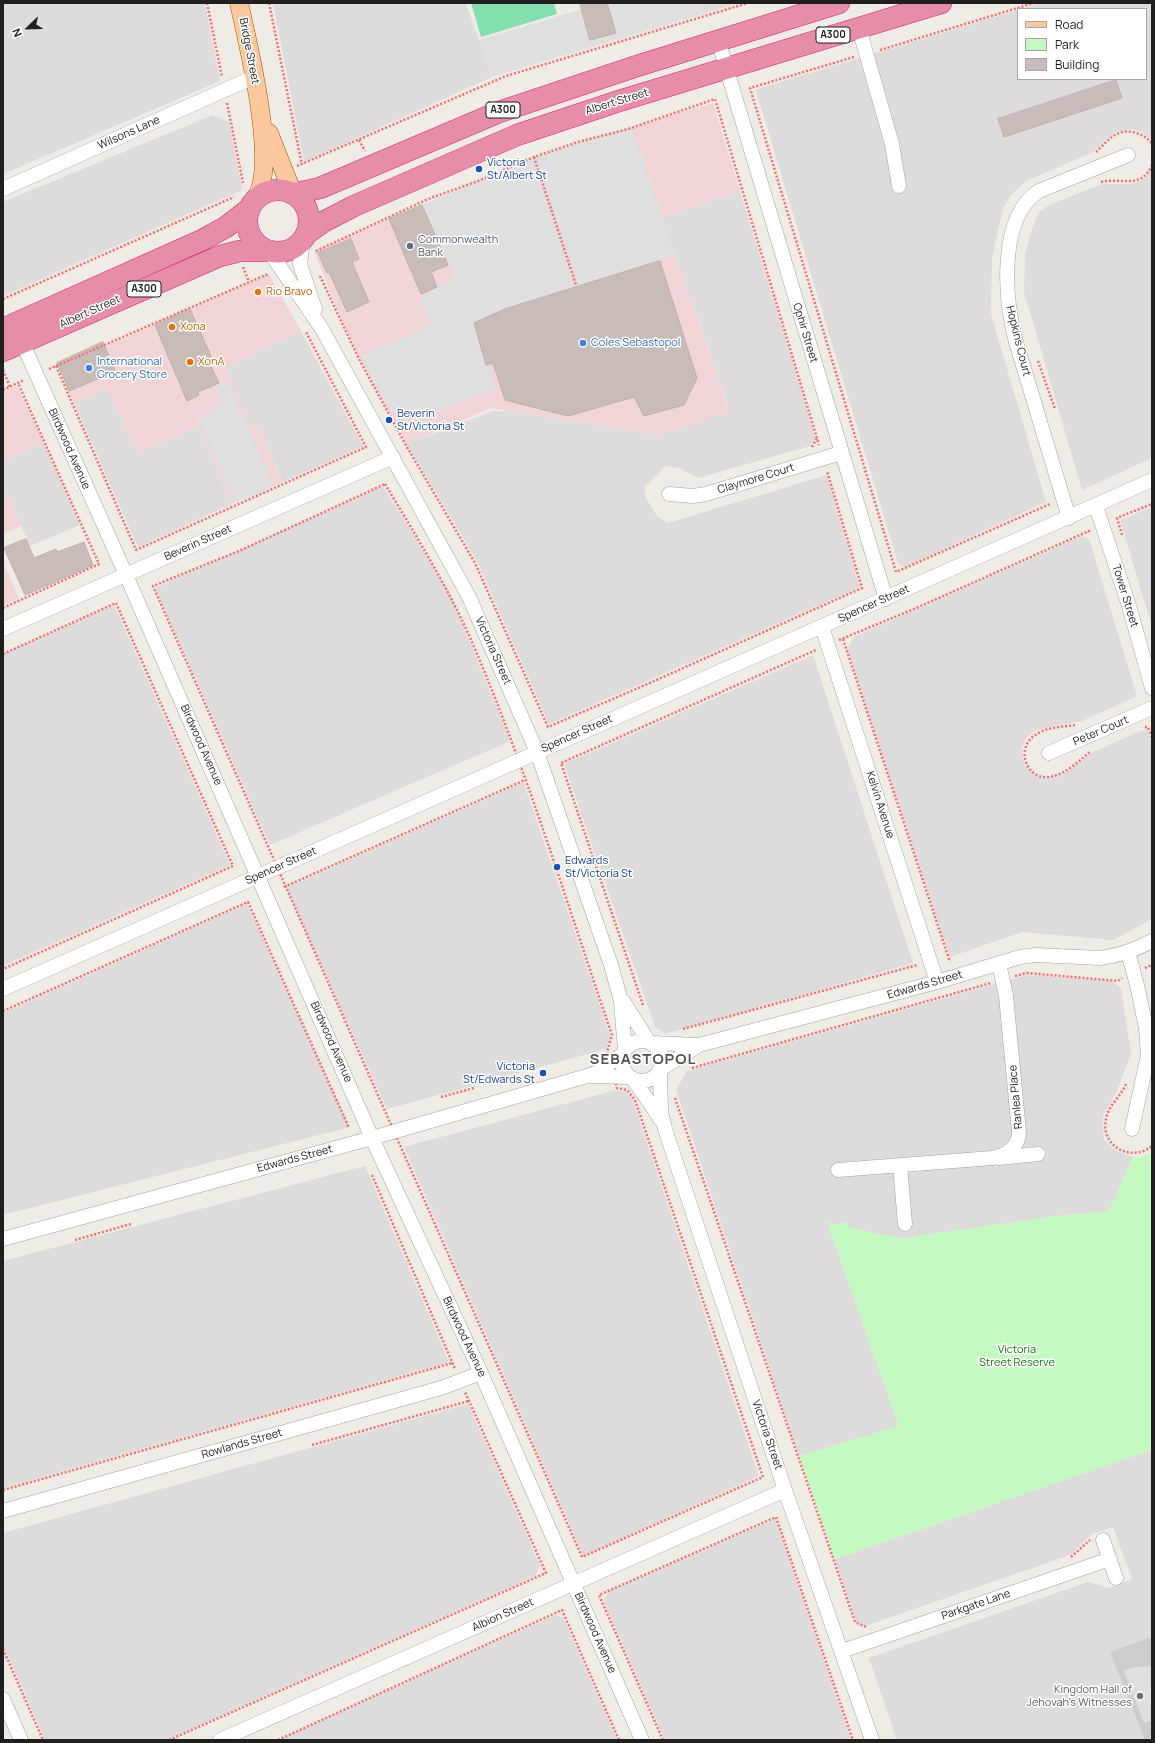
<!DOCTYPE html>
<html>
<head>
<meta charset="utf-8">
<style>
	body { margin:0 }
	#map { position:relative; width:1155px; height:1743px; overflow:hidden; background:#efebe5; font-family:Manrope,sans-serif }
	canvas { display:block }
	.frame { position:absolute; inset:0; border:4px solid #1f1f1f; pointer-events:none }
	.legend { position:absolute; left:1017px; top:8px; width:130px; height:72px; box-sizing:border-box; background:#fff; border:1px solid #a5a5a5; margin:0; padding:5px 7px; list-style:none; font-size:12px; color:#1f1f1f }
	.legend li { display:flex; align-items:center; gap:8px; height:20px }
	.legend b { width:20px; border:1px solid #a5a5a5 }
	.north { position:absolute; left:8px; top:8px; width:40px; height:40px; -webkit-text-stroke:3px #fff; paint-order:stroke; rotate:247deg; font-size:11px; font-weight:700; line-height:16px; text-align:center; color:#1f1f1f }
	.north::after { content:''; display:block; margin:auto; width:14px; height:18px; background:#1f1f1f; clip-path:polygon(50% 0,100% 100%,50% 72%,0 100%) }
</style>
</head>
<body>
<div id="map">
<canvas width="1155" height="1743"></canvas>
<div class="frame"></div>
<ul class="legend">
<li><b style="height:5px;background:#fbc89e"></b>Road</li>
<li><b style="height:11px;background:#c4f9c2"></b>Park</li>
<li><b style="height:11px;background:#c7bcb8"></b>Building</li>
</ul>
<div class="north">N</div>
</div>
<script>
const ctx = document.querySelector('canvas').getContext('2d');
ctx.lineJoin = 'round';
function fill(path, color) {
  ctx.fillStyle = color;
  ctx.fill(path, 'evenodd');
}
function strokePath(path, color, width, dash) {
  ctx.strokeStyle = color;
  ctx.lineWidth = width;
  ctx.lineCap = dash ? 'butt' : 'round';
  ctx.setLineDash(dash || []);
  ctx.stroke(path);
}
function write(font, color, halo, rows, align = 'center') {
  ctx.font = font + ' Manrope,sans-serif';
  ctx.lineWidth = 3;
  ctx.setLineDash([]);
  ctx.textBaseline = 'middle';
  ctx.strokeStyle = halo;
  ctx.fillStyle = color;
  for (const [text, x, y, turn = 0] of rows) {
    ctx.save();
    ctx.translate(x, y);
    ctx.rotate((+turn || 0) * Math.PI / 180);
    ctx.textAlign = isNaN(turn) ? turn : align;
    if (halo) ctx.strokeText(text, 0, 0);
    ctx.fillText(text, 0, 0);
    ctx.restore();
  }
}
const residential = new Path2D(`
	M3,3h202l15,78 -217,93z
	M273,3h193l26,74 -188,85z
	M708,3h30l-28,9z
	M1041,3h111v137l-8,-7 -13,-4 -16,3 -24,21 -65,28 -15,14 -8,13 -11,50 -1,56 55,188 -141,65 -7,-4 -142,-472 1,-2 261,-79v69h128v-70h-125z
	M213,115l16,7 13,67 -2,2 -235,104 -2,-5v-88z
	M1152,166v292l-70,32 -58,-198 1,-39 10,-33 5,-9 11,-7 51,-20h30l14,-7z
	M740,191l76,247 -6,8 -112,32 -19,-10 -13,-2 -22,22 2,10 11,18 11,7 159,-48 33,112 -311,137 -72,-163 -70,-117 86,-33h15l151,24 71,-24 -68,-193z
	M301,331l62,115 -80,36 -26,-58 -8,3 -24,-59z
	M108,388l29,65 61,-27 34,78 -94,43 -64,-144z
	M44,443l36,82 -50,21 -27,-62v-23z
	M383,486l67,107 59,145 -1,4 -238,103 -115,-257z
	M1152,507v120l-32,-107z
	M1082,536l7,3 48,157 -55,25 -46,9 -10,8 -4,10 2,16 12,12 10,3 11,-1 13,-8 21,-17 47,-21 9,-3 5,15v175l-39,21 -91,-8 -72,25 -103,-308 7,-12z
	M112,606l3,1 115,258 -227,101v-312z
	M813,655l100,308 -248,71 -10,-7 -91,-263z
	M522,783l2,1 87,254 -5,11 -219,60 -101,-221z
	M247,904l103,223 -347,88v-202z
	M1027,975l85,6 9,7 10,66 -15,39 -13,23v12l1,12 13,11 16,6 -24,54 -52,5 -160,23v-3l-15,-1 -33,-8v-5l-10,3 -12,-3 72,204 -100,30 -123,-366 11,-19z
	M616,1090l10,2 6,6 127,378 -176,80 -179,-409z
	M365,1166l84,196 -446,126v-227z
	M468,1404l72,161 -5,11 -369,164h-121l-42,-96v-111z
	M1152,1450v290h-255l-28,-82 219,-76 22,6 22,-9 -19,-52 -21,7 -22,21 -205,71 -9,-4 -21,-63z
	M776,1519l75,221h-186l-59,-133 -2,-7 2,-4 3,-5z
	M556,1615l7,3 54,122h-339z`);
const commercial = new Path2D(`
	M713,103l27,88 -78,27 68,194 -71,23 -168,-27 -84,36 -48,-87 -17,-37 -28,-69 164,-70 78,-31z
	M269,274l32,57 -75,37 23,58 8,-3 26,59 -51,22 -34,-78 -61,27 -29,-65 -34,15 -15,-36z
	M17,386l27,57 -41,18v-69z
	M3,484l18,42 -18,8z
	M3,562l16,36 -16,7z`);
const religious = new Path2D(`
	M1152,1637v103h-7l-35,-88z`);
const park = new Path2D(`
	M1152,1152v298l-317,109 -36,-103 100,-30 -72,-204 12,3 1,-2 9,-1v5l33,8 15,1v3l160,-23 52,-5 24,-54 6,1z`);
const pitch = new Path2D(`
	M471,3h83l3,11 -76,23z`);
const parking = new Path2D(`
	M602,3h106l2,9 -218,65 -13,-37z
	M632,127l43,128 -15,6 -155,48 -32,15 13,42h4l6,22 -80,33 -6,-14 -18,7 -32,-57 72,-32 -14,-27 38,-21 -34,-72 134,-55z
	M226,381l49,105 -40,17 -38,-85 14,-6 -1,-4 11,-6 -7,-15z
	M1152,1666v54l-8,3 -20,-51 1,-2 9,-3z`);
const building = new Path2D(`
	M580,3h27l9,30 -26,7z
	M1116,80l6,18 -118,39 -6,-18z
	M422,205l26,60 -17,7 6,15 -16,7 -32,-75z
	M351,239l8,20 -7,3 17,40 -22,10 -18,-40 -2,1 -9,-20z
	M660,261l37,117 -13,27 -40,11 -10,-19 -66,19 -63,-16 -12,-37 -7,2 -12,-42 31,-14z
	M190,309l21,47 -4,2 12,25 -21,9 1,3 -12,6 -32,-76z
	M103,342l12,28 -8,3v2l-38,16 -12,-28z
	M26,539l8,19 22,-9 1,3 27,-10 9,23 -68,30 -21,-47z`);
const path = new Path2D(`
	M207,3l15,74
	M269,3l33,162
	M880,50l154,-47
	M854,57l-104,31 146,484 154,-68
	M227,103l16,80
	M359,140l6,11
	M1096,152c13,-12 21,-25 40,-19 7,2 12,5 16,11
	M534,157l42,128
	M297,166l209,-90 242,-73
	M1101,182c20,-5 40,8 51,-17
	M316,251l112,-52 50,-18 56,-24 44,-15 50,-13 87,-30 104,346
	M243,267l6,15
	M320,276l39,83 48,88 68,116 73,164 104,-45 210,-94 -35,-117
	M3,299l231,-102
	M1038,361l17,48
	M56,366l80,184 230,-103 -60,-115
	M49,369l219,-95
	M3,370l7,17
	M3,390l21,-10
	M812,447l5,-9
	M385,484c30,50 64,105 87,158 55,128 95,262 140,393l-5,17 10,36 10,2 8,10 128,377 -181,80 -429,-971 86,-35z
	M1122,535l-5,-17 35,-14
	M3,608l96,-44 -81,-181
	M843,639l107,323
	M839,640l75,-31 175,-78v2
	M3,654l113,-51 117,263 -230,103
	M1075,725c-12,2 -28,2 -38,9 -23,12 -11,47 13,43 16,-3 29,-16 41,-26
	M1145,727h3l4,11
	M284,887l241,-107
	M1145,968l7,-3
	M1015,976l12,-3 91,8 4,-3
	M643,1005l-82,-242 255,-113
	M3,1011l245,-109 101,226
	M683,1029l234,-64
	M692,1068l299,-85
	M1126,1084c-5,12 -18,22 -20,35 -6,27 25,44 46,27
	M441,1097l33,-9
	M675,1098l180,524 11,5
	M372,1175l83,194
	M75,1240l56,-16
	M312,1445l157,-44
	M3,1490l449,-127
	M1071,1557l19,-17
	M3,1649l40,91
	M169,1740l377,-167 -81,-181
	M278,1740l284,-130 57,130
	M663,1740l-64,-145 177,-78 77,223`);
const minor = new Path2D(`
	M859,28l33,116 7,42
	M718,40l168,559
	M3,189l251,-112
	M303,240l-3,24 15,45
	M269,251l53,78 147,268 68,155 74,213 10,36 4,50
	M22,342l104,233 246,563 109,235 161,367
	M669,494l24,2 13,-2 135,-41
	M1096,506l33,100 23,82
	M1069,518l-53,-176c-11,-41 -19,-124 23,-151l89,-36
	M822,627l115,355
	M3,629l390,-172
	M1049,753l103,-45
	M1128,952l9,33 9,43 2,27 -16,74
	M3,989l1149,-509
	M623,1001l26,41
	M622 1061a20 20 0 1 1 40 0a20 20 0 1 1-40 0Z
	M652,1043l45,2
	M661,1069l38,-24 238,-63 83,-25 16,-2 64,3c19,-2 35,-8 52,-17
	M660,1071l1,41 4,17 120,361 87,250
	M592,1076l38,1
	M632,1078l20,28 8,13
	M999,1158l39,-4
	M900,1165l5,59
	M838,1170l154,-12c14,-2 27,-11 27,-26l-13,-136 -7,-33
	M3,1239l369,-101 215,-62 13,-5 24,-18
	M3,1511l438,-123 40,-15
	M1103,1540l13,38
	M842,1651l268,-92
	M3,1699l18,41
	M220,1740l565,-250`);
const major = new Path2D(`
	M239,3c9,42 39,159 17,195
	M269,133l24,61`);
const highway = new Path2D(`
	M247 221a31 31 0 1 1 62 0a31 31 0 1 1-62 0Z
	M293,194l27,-6 179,-76 138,-46 202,-63
	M306,234l17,-12 31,-16 163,-71 102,-34 322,-98
	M3,329l199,-89 24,-13 23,-18
	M3,351l217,-95 20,-5h29`);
const markers = [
	[479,169,4,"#1a4fb4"],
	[410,246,4,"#5c6f8a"],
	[258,292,4,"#e8710a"],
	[172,327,4,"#e8710a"],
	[583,343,4,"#3f7fe0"],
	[190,362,4,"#e8710a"],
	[89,368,4,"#3f7fe0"],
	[389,420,4,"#1a4fb4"],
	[557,867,4,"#1a4fb4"],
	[543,1073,4,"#1a4fb4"],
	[1140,1696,4,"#6b7280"]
];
const shields = [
	[833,35,34],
	[503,110,34],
	[144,289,34]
];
const shieldNames = [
	["A300",833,35],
	["A300",503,110],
	["A300",144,289]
];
const streetNames = [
	["Bridge Street",249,51,79],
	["Albert Street",617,102,-17],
	["Wilsons Lane",129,133,-24],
	["Albert Street",90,312,-24],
	["Ophir Street",805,333,73],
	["Hopkins Court",1018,341,76],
	["Birdwood Avenue",69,449,66],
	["Claymore Court",756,479,-17],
	["Beverin Street",198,543,-24],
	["Tower Street",1125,596,73],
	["Spencer Street",874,604,-24],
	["Victoria Street",493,651,66],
	["Peter Court",1101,731,-23],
	["Spencer Street",577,734,-24],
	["Birdwood Avenue",201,745,66],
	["Kelvin Avenue",880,805,72],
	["Spencer Street",281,866,-24],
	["Edwards Street",925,985,-16],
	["Birdwood Avenue",331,1042,66],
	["Ranlea Place",1016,1097,-95],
	["Edwards Street",295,1159,-15],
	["Birdwood Avenue",464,1337,65],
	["Victoria Street",767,1435,71],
	["Rowlands Street",242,1444,-16],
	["Parkgate Lane",976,1605,-19],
	["Albion Street",503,1615,-24],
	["Birdwood Avenue",595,1633,66]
];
const transitNames = [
	["Victoria",487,163],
	["St/Albert St",487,176],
	["Beverin",397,414],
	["St/Victoria St",397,427],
	["Edwards",565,861],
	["St/Victoria St",565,874],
	["Victoria",535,1067,"right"],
	["St/Edwards St",535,1080,"right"]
];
const serviceNames = [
	["Commonwealth",418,240],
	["Bank",418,253]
];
const foodNames = [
	["Rio Bravo",266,292],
	["Xona",180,327],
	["XonA",198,362]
];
const shopNames = [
	["Coles Sebastopol",591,343],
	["International",97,362],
	["Grocery Store",97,375]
];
const parkNames = [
	["Victoria",1017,1350],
	["Street Reserve",1017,1363]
];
const worshipNames = [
	["Kingdom Hall of",1132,1690],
	["Jehovah's Witnesses",1132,1703]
];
const districtNames = [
	["SEBASTOPOL",643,1060]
];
fill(residential, '#dddbdc');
fill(commercial, '#f0d4d6');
fill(religious, '#cdcdcd');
fill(park, '#c4f9c2');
fill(pitch, '#83deb0');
fill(parking, '#dfdfdf');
fill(building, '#c7bcb8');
strokePath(building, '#c1afa7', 1);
strokePath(minor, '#a3a3a3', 15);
strokePath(major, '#985401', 19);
strokePath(highway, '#da2579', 22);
strokePath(path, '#f96c6f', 2.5, [2, 2]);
strokePath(minor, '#fff', 14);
strokePath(major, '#fbc89e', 18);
strokePath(highway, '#e68da8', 21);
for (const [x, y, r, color] of markers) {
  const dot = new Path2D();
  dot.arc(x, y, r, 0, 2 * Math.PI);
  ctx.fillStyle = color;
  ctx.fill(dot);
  strokePath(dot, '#fff', 1.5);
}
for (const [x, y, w] of shields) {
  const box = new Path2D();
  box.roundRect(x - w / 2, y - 8, w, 16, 3);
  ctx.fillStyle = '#fff';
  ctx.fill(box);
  strokePath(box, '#1f1f1f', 1);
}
write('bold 10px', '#1f1f1f', null, shieldNames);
write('11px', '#1f1f1f', '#fff', streetNames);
write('11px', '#164399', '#fff', transitNames, 'left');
write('11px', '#4e5e75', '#fff', serviceNames, 'left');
write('11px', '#c56008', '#fff', foodNames, 'left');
write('11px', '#366cbe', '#fff', shopNames, 'left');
write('11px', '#107d0c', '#fff', parkNames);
write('11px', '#5b616d', '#fff', worshipNames, 'right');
ctx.letterSpacing = '1px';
write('bold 15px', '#525252', '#fff', districtNames);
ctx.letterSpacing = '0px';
</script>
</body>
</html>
